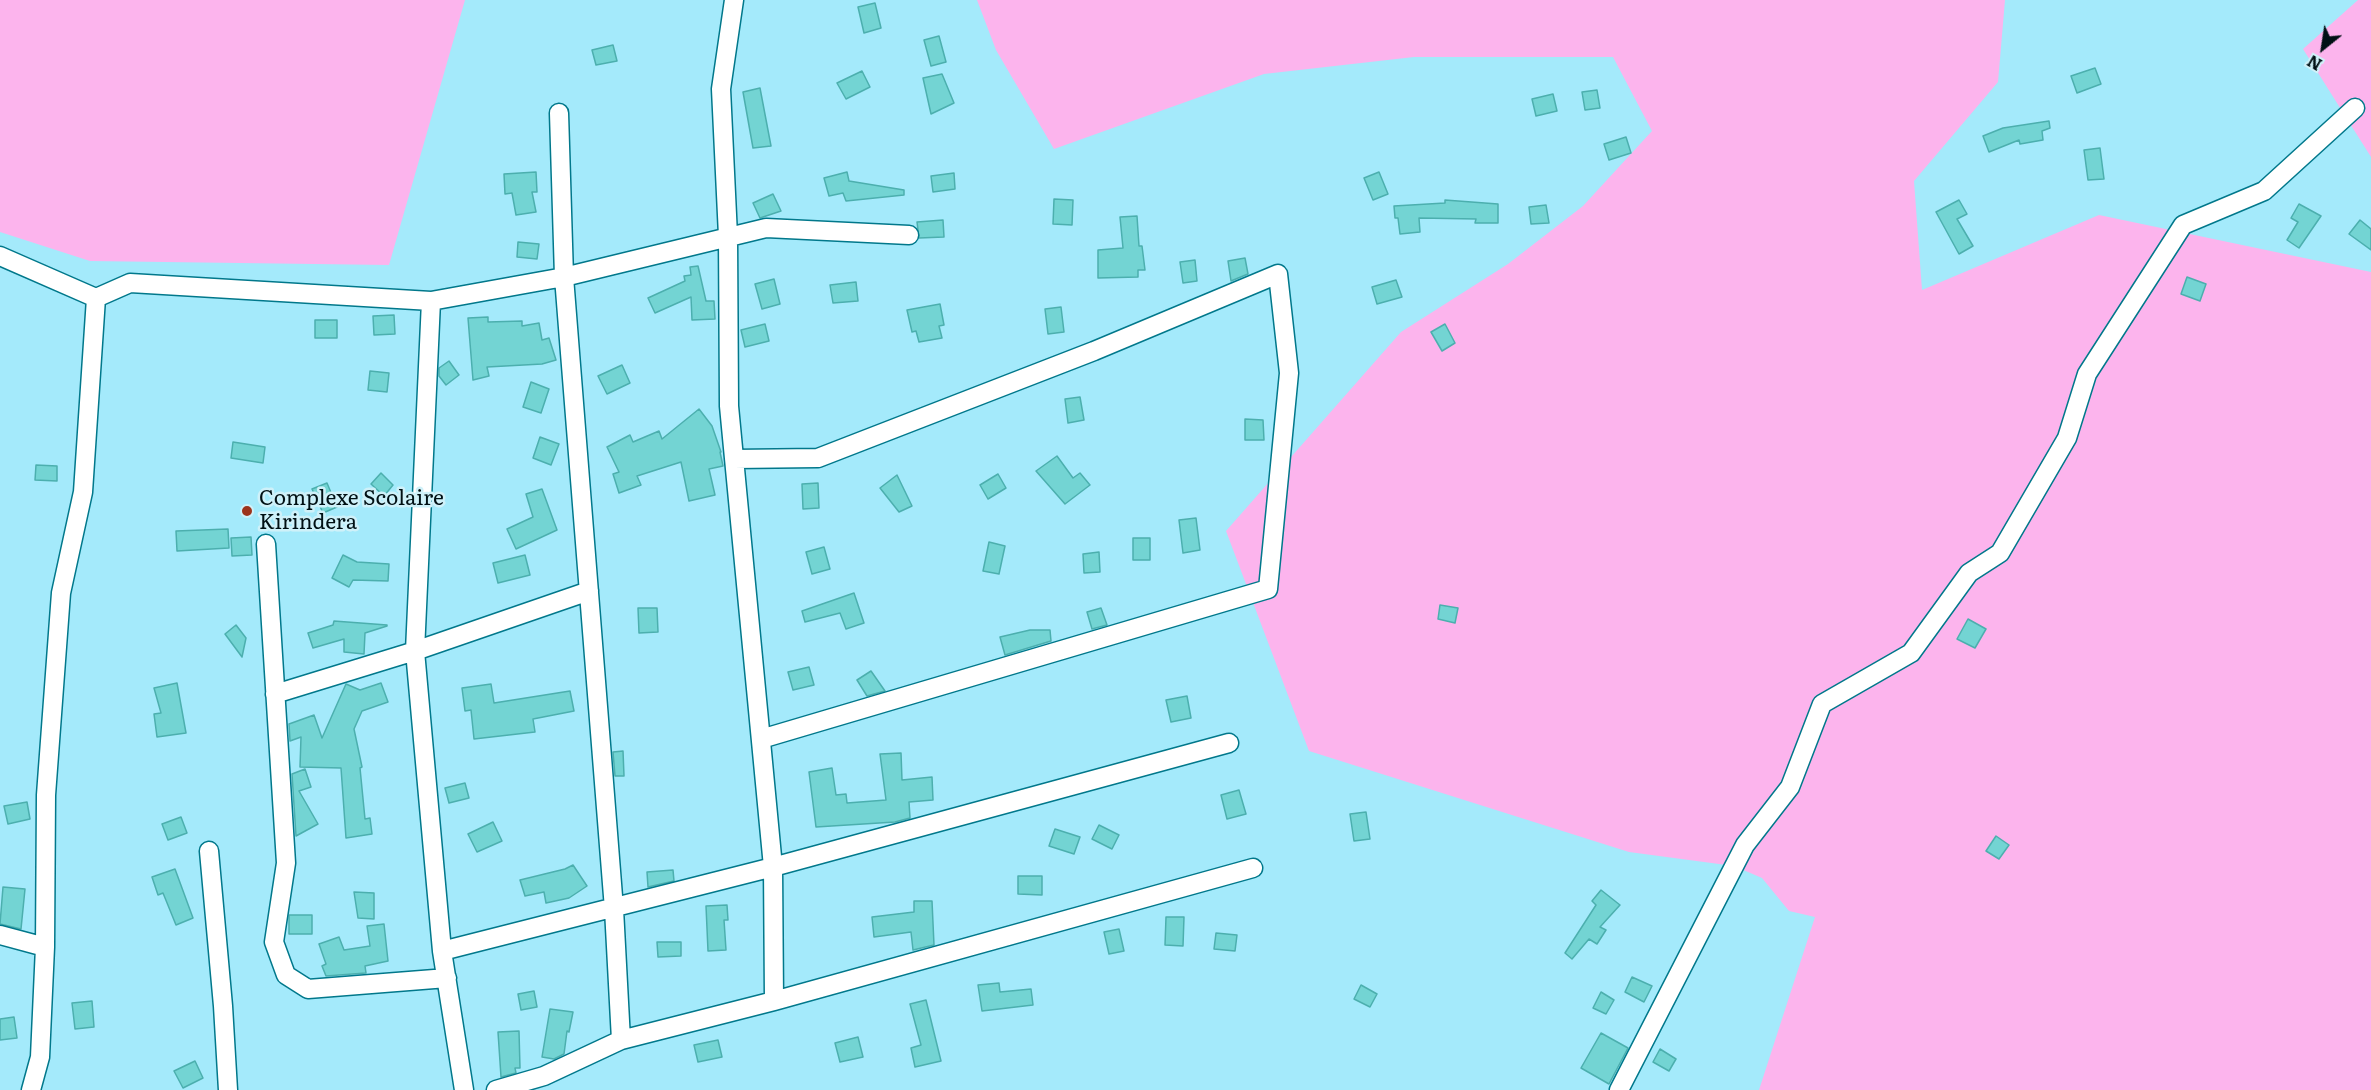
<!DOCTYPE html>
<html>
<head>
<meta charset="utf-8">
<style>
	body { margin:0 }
	#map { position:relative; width:2371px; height:1090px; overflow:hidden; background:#a4eafb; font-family:Literata,serif }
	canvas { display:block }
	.north { position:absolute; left:2293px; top:18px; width:60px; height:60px; -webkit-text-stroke:4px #cff1f9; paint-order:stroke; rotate:210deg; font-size:16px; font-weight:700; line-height:24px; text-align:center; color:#001014 }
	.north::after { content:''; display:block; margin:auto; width:21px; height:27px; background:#001014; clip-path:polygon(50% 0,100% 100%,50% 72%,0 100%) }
</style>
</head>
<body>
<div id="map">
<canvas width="2371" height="1090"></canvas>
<div class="north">N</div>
</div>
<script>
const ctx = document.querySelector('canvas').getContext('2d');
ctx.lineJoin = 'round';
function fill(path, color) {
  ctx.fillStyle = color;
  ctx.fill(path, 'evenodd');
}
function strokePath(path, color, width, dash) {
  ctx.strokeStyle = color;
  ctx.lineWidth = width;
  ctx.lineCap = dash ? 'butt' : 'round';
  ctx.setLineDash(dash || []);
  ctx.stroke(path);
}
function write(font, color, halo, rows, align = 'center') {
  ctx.font = font + ' Literata,serif';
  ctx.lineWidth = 5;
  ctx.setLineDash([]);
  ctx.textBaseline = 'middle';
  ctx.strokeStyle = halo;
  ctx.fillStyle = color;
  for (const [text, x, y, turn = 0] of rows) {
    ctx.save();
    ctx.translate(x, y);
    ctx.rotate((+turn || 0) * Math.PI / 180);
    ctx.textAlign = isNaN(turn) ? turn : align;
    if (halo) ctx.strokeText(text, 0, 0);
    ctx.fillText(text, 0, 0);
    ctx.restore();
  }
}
const green = new Path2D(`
	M0,0h465l-76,265 -299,-4 -90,-29z
	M977,0h1028l-7,82 -84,99 8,109 177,-75 272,57v818h-612l56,-173 -26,-6 -27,-33 -28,-12 -105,-14 -320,-101 -83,-220 175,-199 107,-68 75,-58 69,-75 -39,-74h-199l-150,17 -210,75 -58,-99z
	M2358,0h13v157l-68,-108z`);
const building = new Path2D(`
	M875,3l6,25 -17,5 -6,-26z
	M939,36l7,26 -15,4 -7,-26z
	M613,45l4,16 -21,4 -4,-15z
	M2095,68l6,16 -24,9 -6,-17z
	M862,71l8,16 -24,12 -9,-16z
	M942,74l12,29 -23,11 -8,-36z
	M760,88l11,58 -18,2 -10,-56z
	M1597,90l3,18 -15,2 -3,-18z
	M1553,94l4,17 -21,5 -4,-17z
	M2049,121l1,7 -8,3 1,9 -23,4 -1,-4 -30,12 -6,-16 20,-8z
	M1626,137l5,16 -22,7 -5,-16z
	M2100,148l4,31 -16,1 -4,-30z
	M536,172l1,20h-5l4,20 -20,3 -4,-22 -7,1 -1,-20z
	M847,172l2,9 55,9v5l-58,6 -3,-8 -14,3 -5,-18z
	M1379,172l9,22 -15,6 -9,-22z
	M954,173l1,16 -22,3 -2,-16z
	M773,194l8,17 -21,7 -7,-15z
	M1054,199l19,1 -1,25 -19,-1z
	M1445,200l53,4v19h-23l1,-4 -57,-1 1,14 -20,2 -2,-16h-3l-1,-12 51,-3z
	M1959,200l8,14 -10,5 16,27 -14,8 -23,-42z
	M2299,204l22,12 -22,32 -12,-8 11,-18 -7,-4z
	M1546,205l3,18 -18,1 -2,-17z
	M1137,216l2,30h3l3,24h-7v7l-40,1v-28l25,-2 -3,-31z
	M943,220l1,17 -25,1 -2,-16z
	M2360,220l11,9v21l-22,-16z
	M518,242l21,2 -2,15 -20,-2z
	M1245,258l3,16 -17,7 -3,-20z
	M1195,260l2,21 -14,2 -3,-21z
	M698,266l8,35h8l1,18 -23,1 -1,-23 -36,16 -7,-15 37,-17 -1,-5 7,-1 -1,-8z
	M2187,277l19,7 -6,17 -19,-7z
	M774,279l6,25 -18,5 -7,-25z
	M1396,280l6,17 -25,7 -5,-17z
	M856,282l2,19 -25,2 -3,-18z
	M940,304l4,21 -5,1 3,12 -23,4 -3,-11 -4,1 -5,-22z
	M1061,307l3,25 -16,2 -3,-25z
	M394,315l1,19 -21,1 -1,-19z
	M488,317v5l34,-1v5l17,-3 3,17 7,-2 7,22 -14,4 -55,3 2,9 -16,4 -5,-62z
	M315,320h22v18h-22z
	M765,324l4,17 -24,6 -4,-17z
	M1445,324l10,19 -13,8 -11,-19z
	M449,361l10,14 -13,10 -7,-9v-8z
	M622,365l8,18 -23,11 -9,-18z
	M370,371l19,2 -2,19 -19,-2z
	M531,382l18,7 -8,24 -18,-6z
	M1080,397l4,23 -16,3 -3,-24z
	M699,409l13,17 9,26h-1l3,14 -14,3 6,26 -26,6 -8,-39 -44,14 4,9 -22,8 -6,-19 6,-2 -12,-25 23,-12 3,7 26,-11 3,8z
	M1245,419l18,1 1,20h-19z
	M540,437l19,7 -8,21 -18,-7z
	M233,442l32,5 -2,16 -32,-5z
	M1057,456l16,22 7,-5 10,12 -25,19 -29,-33z
	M36,465l21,1v15l-22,-1z
	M381,473l12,12 -9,11 -13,-12z
	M998,474l8,14 -18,11 -8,-14z
	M897,475l15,31 -13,6 -19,-24z
	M327,483l10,24 -14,6 -11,-24z
	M818,483l1,25 -16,1 -1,-25z
	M542,489l15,41 -41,19 -9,-20 26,-12 -7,-23z
	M1196,518l4,32 -17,3 -4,-33z
	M228,529l1,19 -52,3 -1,-20z
	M251,537l1,18 -20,1 -1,-18z
	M1133,538h17v22h-17z
	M989,542l16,4 -6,28 -16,-3z
	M824,547l6,22 -18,5 -6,-22z
	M1099,552l1,20 -16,1 -1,-19z
	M343,555l14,7 32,2 -1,17 -35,-1 -4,7 -17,-9z
	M525,555l5,20 -32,8 -5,-20z
	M854,593l10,30 -18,6 -6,-16 -35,9 -3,-11z
	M1440,605l18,3 -3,15 -17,-4z
	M638,608h19l1,24 -19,1z
	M1101,608l6,17 -15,4 -5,-17z
	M1968,619l18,10 -11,19 -18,-9z
	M334,621l53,4v1l-22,7 -1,21 -20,-2v-13l-31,9 -5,-15 25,-8z
	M236,625l10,13 -4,19 -17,-23z
	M1030,630h20l1,11 -46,14 -5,-18z
	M809,667l5,18 -21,5 -5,-18z
	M871,671l14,20 -18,5 -10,-16z
	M177,683l9,50 -29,4 -3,-23 7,-1 -7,-25z
	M381,683l7,19 -26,9 -8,18 8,38 -2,1 5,51 5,-1 2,16 -26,4 -5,-70 -41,-1 1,-30 -11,4 -1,-17 25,-9 8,23 24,-54 14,6z
	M491,684l3,19 76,-12 4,20 -41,8 2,13 -61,7 -3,-29 -6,1 -3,-23z
	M1187,696l4,22 -20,4 -5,-22z
	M623,751l1,25h-9l-2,-24z
	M901,753l1,27 30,-3 1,23 -24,2 1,16 -15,4 -79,5 -7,-55 23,-4 4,27 10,-1 1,9 39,-3 -6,-46z
	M305,769l6,18 -12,4 19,33 -22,12 -4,-62z
	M465,783l4,15 -20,5 -4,-15z
	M1239,790l7,24 -19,5 -6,-24z
	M27,802l3,17 -22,5 -4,-18z
	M1366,812l4,27 -16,2 -4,-27z
	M181,817l6,16 -19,7 -6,-16z
	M493,822l9,19 -25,11 -9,-18z
	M1099,825l20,10 -7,14 -20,-10z
	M1055,829l25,8 -6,17 -25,-8z
	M1996,836l13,9 -10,14 -13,-8z
	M573,865l14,21 -18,12 -23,5 -2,-11 -19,4 -5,-16 45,-11z
	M175,869l18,49 -17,7 -13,-32 -5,2 -6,-18z
	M673,870l1,11 -26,6 -1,-15z
	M1018,876h24v19l-24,-1z
	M3,887l22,2 -4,40 -21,-5z
	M1601,890l19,15 -20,22 6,3 -9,14 -8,-5 -17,20 -7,-6 31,-48 -4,-4z
	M354,892l20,1v26l-16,-1z
	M914,901h18l2,44 -21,5 -2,-18 -37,5 -2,-20 42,-5z
	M727,905l1,15h-4l2,30 -18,1 -2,-45z
	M289,915h23v19h-23z
	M1166,917h18l-1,29 -18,-1z
	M384,924l4,37 -23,5 1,7 -40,3 -4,-10 4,-2 -7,-20 20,-7 5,13 26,-4 -3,-20z
	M1119,929l5,22 -15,3 -5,-22z
	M1216,933l21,2 -2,16 -21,-2z
	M657,942h24v14l-23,1z
	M1632,977l20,9 -8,16 -19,-10z
	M999,983l1,9 31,-3 2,16 -51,6 -4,-26z
	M1361,985l16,9 -7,13 -16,-8z
	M534,991l3,16 -16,3 -3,-16z
	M1601,992l13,8 -8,14 -13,-6z
	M926,1000l15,61 -26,6 -4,-19 10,-3 -11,-41z
	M92,1001l2,26 -19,2 -3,-26z
	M550,1009l23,3 -4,20 -2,-1 -3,23 -10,5 -12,-2z
	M14,1017l3,21 -17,2v-21z
	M519,1031l1,37h-5l1,5 -15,4 -3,-45z
	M1601,1033l27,15 -19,36 -28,-16z
	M858,1037l5,20 -23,5 -5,-19z
	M718,1040l4,17 -24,5 -4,-17z
	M1660,1049l16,10 -7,12 -16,-9z
	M195,1061l8,17 -20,10 -9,-17z`);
const minor = new Path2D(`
	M734,0l-13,89 7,147 1,170 44,461 1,134
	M559,113l5,164 50,632 7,131
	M0,256l96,42 34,-15 301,18 133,-24 202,-49 143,7
	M431,301l-16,350 27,300 22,139
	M734,459l84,-1 276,-107 184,-77 11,99 -21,216 -507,150
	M266,544l20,319 -12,79 12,33 22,14 139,-11
	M275,694l140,-43 174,-60
	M209,851l14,155 5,84
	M0,935l45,12
	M442,951l331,-84 456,-124
	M31,1090l9,-33 5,-110 1,-152 15,-202 22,-101 13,-194
	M496,1090l48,-14 77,-36 153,-39 479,-133
	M1619,1090l126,-245 45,-58 32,-83 89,-51 58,-80 31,-20 67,-115 20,-64 96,-149 81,-34 91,-83`);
const markers = [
	[247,511,6,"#9c331b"]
];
const poiNames = [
	["Complexe Scolaire",259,499],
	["Kirindera",259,523]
];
fill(green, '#fcb4ed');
fill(building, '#73d4d3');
strokePath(building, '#4cafae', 1.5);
strokePath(minor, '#01788b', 21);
strokePath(minor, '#fff', 18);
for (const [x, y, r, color] of markers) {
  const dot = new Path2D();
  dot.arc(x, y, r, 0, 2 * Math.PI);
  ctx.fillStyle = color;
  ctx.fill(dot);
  strokePath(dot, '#cff1f9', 2);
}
write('21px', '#001014', '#cff1f9', poiNames, 'left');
</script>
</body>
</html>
